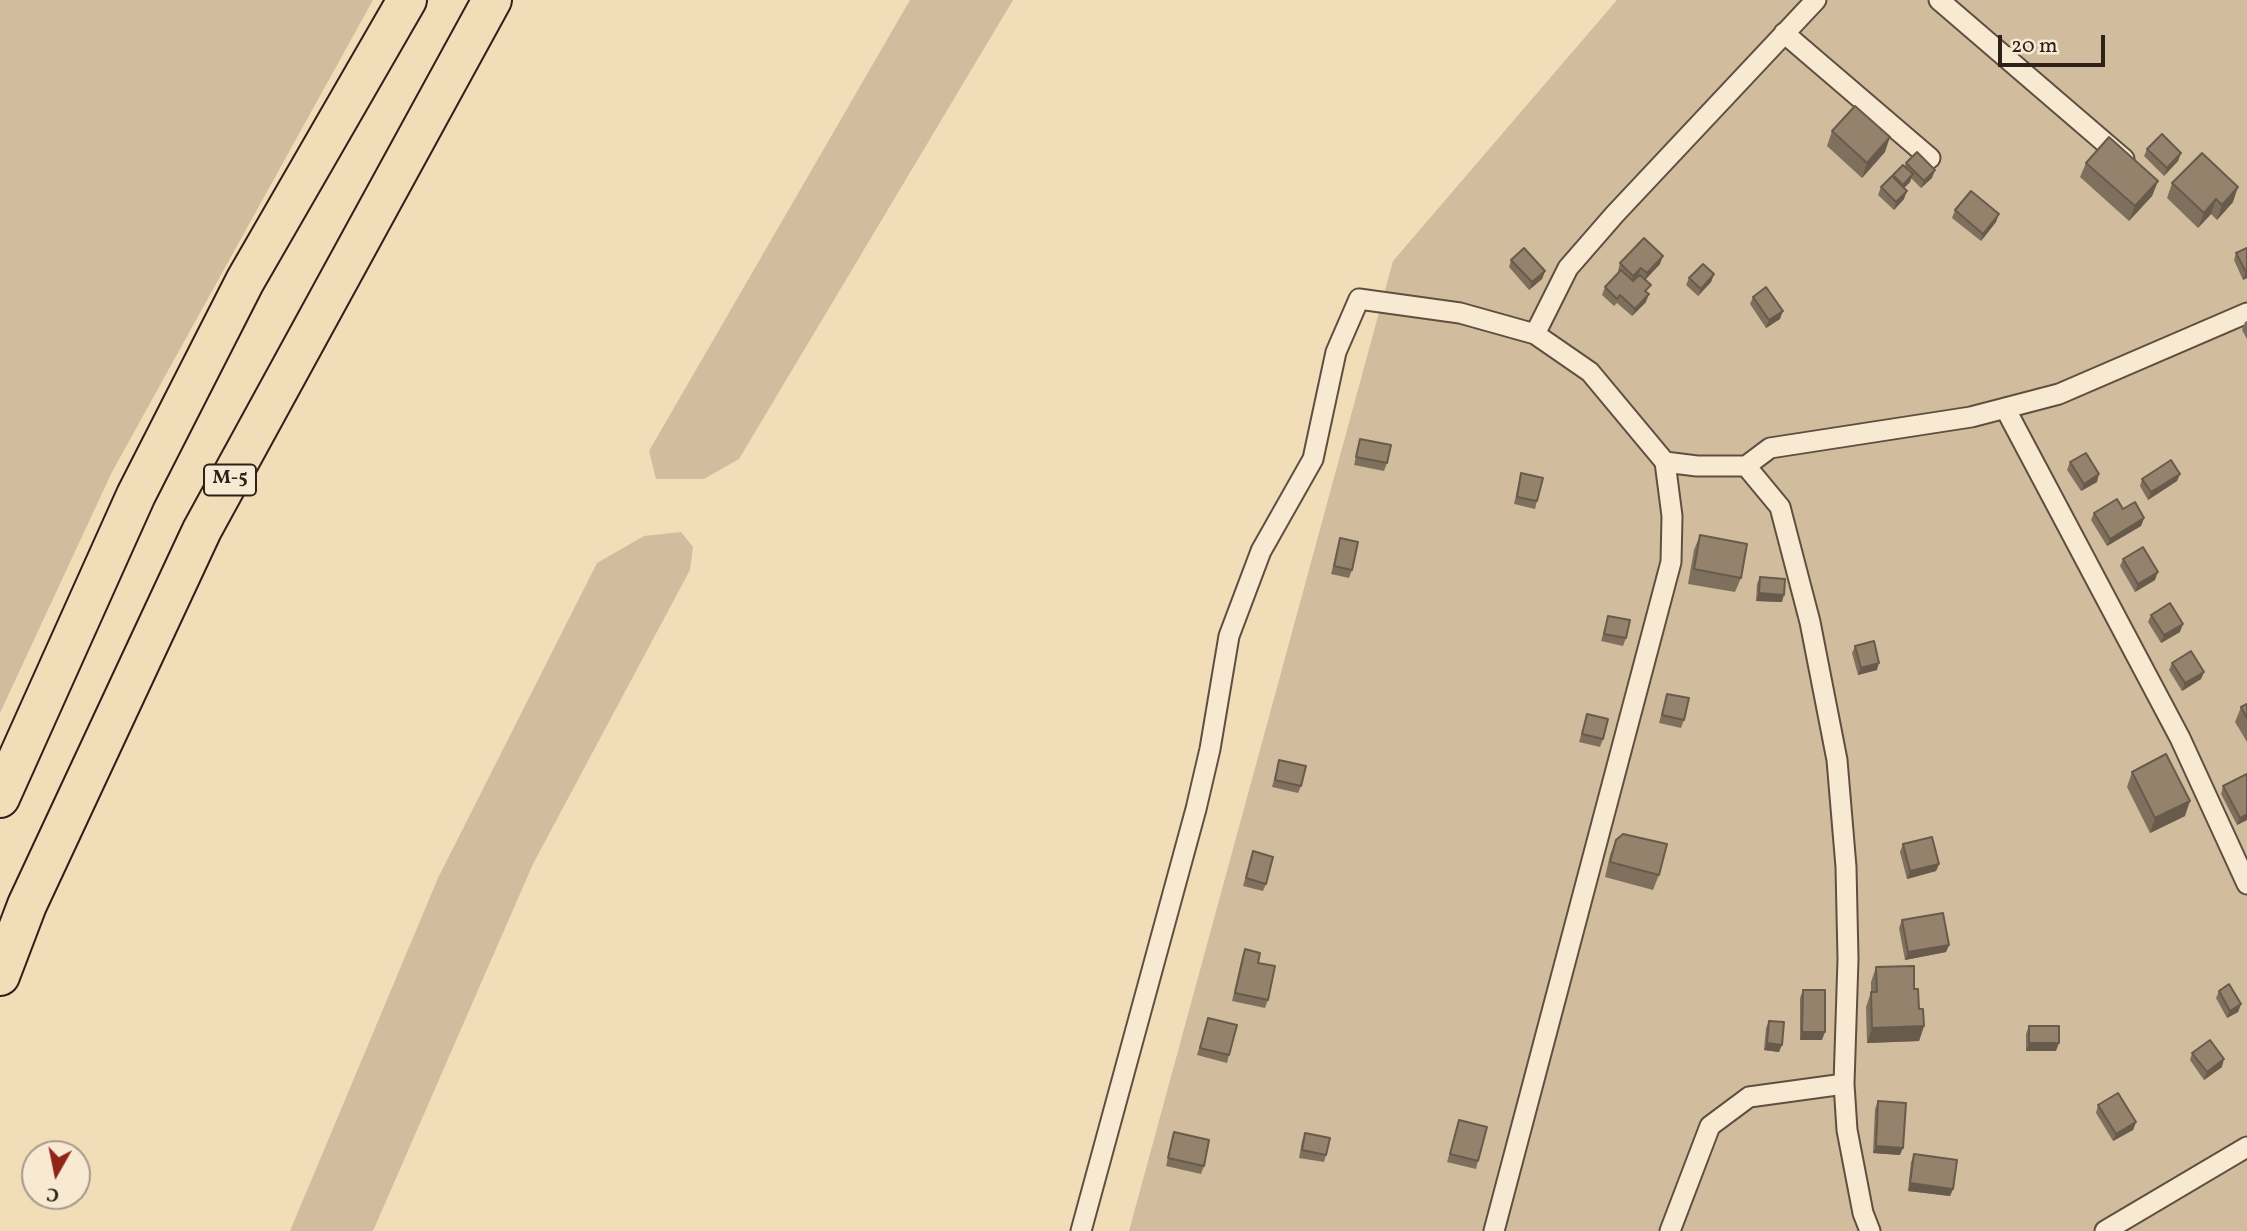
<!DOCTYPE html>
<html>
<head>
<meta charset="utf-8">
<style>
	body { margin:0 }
	#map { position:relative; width:2247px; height:1231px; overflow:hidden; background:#f2ddb9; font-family:Vollkorn,serif }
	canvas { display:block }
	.north { position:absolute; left:21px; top:1140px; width:70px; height:70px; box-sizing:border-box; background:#f7e9d2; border:2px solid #a79988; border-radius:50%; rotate:189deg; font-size:19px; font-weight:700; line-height:28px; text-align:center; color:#2f2019 }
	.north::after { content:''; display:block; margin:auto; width:24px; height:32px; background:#8f2418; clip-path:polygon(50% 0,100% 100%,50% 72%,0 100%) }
	.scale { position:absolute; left:1998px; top:35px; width:107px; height:32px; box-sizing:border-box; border:4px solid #2f2019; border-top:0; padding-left:9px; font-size:21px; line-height:24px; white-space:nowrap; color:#2f2019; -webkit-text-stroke:5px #f7e9d2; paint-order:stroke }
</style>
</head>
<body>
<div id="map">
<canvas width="2247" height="1231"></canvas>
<div class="north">С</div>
<div class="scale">20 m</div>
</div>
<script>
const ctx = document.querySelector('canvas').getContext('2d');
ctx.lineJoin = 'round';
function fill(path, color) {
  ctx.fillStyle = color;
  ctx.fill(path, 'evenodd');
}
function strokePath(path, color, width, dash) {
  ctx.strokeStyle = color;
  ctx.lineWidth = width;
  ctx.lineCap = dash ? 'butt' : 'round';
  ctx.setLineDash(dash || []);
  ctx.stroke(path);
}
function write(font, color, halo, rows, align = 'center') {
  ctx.font = font + ' Vollkorn,serif';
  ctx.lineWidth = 5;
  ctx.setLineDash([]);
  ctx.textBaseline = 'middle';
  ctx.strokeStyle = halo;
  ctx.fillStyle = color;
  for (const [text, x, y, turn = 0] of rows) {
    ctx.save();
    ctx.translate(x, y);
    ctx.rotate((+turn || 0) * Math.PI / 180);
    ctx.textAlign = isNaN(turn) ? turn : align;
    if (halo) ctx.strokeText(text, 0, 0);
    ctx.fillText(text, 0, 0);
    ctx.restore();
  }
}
const green = new Path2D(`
	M0,0h373l-261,472 -112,241z
	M910,0h103l-274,459 -35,20h-48l-7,-28z
	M1617,0h630v1231h-1118l264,-970z
	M681,532l12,15 -3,23 -157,294 -160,367h-83l148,-353 159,-315 47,-27z`);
const lane = new Path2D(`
	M1939,0l185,159
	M1784,33l146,125
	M1535,334l33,-66 47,-54 201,-214
	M2005,408l175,330 67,146
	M1746,466l34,41 30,115 27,138 9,107 2,92 -4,125 3,46 16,83 7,18
	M1081,1231l115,-422 14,-60 19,-113 32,-85 52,-92 23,-107 23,-53 101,14 75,21 55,38 75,90 32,4h49l24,-18 201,-31 88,-23 188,-81
	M1494,1231l177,-669 1,-46 -7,-54
	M1670,1231l40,-105 39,-29 95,-13
	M2105,1231l142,-84`);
const highway = new Path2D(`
	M0,798l136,-303 109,-214 162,-281
	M0,976l27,-71 175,-375 290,-530`);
const wall = new Path2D(`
	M1832,131l53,21 -23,26 -35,-32z
	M2147,149l34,4 -3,8 -14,15 -20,-20z
	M1906,163l26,15 -11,10 -10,-10 -1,4 -6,6v11l-10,11 -16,-15 3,-8 12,-12 12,-9z
	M2086,163l72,18 -6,15 -23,25 -49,-44z
	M2172,183l61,19 -16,18 -6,-6 -13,14 -31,-30z
	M1955,210l41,12 -15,19 -29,-23z
	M2247,248v30l-4,2 -9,-20 2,-7z
	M1511,260l34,11 -3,8 -13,11 -20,-23z
	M1620,263l40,1 -15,16 2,13 -1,9 -14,14 -15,-13 -3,3 -12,-11 3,-8 14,-15 -1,-1z
	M1714,274l-3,8 -13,14 -12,-11 3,-7z
	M1753,297l27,22 -14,9 -16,-24z
	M2247,321v18l-5,-9 3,-8z
	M1360,439l27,24 -3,8 -30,-6z
	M2070,462l27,20 -16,9 -14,-21z
	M1521,473l16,28 -2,8 -21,-5 5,-23z
	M2180,474l-3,7 -29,19 -8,-14 2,-7z
	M2123,509l21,9 -3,8 -34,20 -16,-26 3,-7z
	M1700,535l41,43 -6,14 -47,-8 6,-34z
	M1340,538l12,32 -3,8 -18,-4z
	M2123,559l32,21 -20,12 -15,-26z
	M1760,577l22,25 -26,-1 1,-17z
	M2151,615l29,17 -19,11 -13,-21z
	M1608,616l18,22 -3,8 -22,-5z
	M1855,646l22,24 -19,5 -6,-22z
	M2172,663l32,9 -3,7 -19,12 -13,-21z
	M1667,694l17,26 -3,8 -22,-5z
	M2247,704v38l-12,-20 6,-15z
	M1587,714l16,25 -3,8 -21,-5z
	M1279,760l22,26 -3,7 -26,-6z
	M2132,772l53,44 -35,17 -23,-46z
	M2247,774v46l-10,5 -16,-31 2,-8z
	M1616,840l43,35 -6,15 -48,-13 5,-22z
	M1903,844l36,20 -3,7 -29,8 -7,-27z
	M1253,851l13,33 -3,7 -20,-5z
	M1902,920l47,25 -3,7 -41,8 -6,-32z
	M1245,949l13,14 10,37 -3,8 -33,-7 10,-44z
	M1876,967l38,22 10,37 -5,15 -52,2 -1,-36 5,-15v-10z
	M1803,990l19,50h-22v-42z
	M2219,991l22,13 -3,8 -11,6 -11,-20z
	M1208,1018l21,37 -2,8 -30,-8z
	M1769,1021l10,31 -15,-2 2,-22z
	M2029,1026l27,25h-30v-17z
	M2192,1053l30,14 -18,13 -14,-20z
	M1878,1101l22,54 -27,-2 2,-44z
	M2098,1105l38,17 -3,8 -20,11 -17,-28z
	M1459,1120l19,41 -2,8 -29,-7z
	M1174,1132l30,34 -3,8 -35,-8z
	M1305,1133l21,22 -2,7 -25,-4 3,-17z
	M1914,1154l39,35 -3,7 -42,-5 3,-29z`);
const shadedWall = new Path2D(`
	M1890,137l-5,15 -23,26 5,-15z
	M2181,153l-3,8 -14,15 3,-8z
	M1935,170l-3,8 -11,10 3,-7z
	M1913,174l-3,8 -10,10 3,-7z
	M2158,181l-6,15 -23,25 6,-15z
	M2238,187l-5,15 -16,18 5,-15z
	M1907,191l-3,8 -10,11 2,-8z
	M2216,199l-5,15 -13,14 6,-15z
	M1999,214l-3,8 -15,19 2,-7z
	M1663,256l-3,8 -16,17 3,-8z
	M1641,268l-3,8 -8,8 3,-8z
	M1545,271l-3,8 -13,11 3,-8z
	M2246,272h1v6l-4,2z
	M1714,274l-3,8 -13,14 3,-7z
	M1649,294l-3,8 -14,14 3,-7z
	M1783,311l-3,8 -14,9 3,-8z
	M2099,474l-2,8 -16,9 3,-7z
	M2180,474l-3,7 -29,19 3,-8z
	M2144,518l-3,8 -34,20 3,-7z
	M2158,572l-3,8 -20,12 3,-8z
	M1759,593l25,2 -2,7 -26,-1z
	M2183,624l-3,8 -19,11 3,-8z
	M1879,663l-2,7 -19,5 3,-7z
	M2204,672l-3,7 -19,12 3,-8z
	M2190,801l-5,15 -35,17 5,-15z
	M2247,814v6l-10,5 3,-7z
	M1939,864l-3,7 -29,8 3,-8z
	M1949,945l-3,7 -41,8 3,-8z
	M2241,1004l-3,8 -11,6 3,-7z
	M1924,1026l-5,15 -52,2 5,-15z
	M1802,1032h23l-3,8h-22z
	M1767,1043l15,2 -3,7 -15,-2z
	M2029,1043h30l-3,8h-30z
	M2224,1059l-2,8 -18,13 3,-8z
	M2136,1122l-3,8 -20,11 3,-7z
	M1876,1146l27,2 -3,7 -27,-2z
	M1910,1183l43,6 -3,7 -42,-5z`);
const building = new Path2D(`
	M1855,106l35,31 -23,26 -35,-32z
	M2162,134l19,19 -14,15 -20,-19z
	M2109,137l49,44 -23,25 -49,-43z
	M1917,152l18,18 -11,11 -18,-18z
	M2202,153l36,34 -16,18 -6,-6 -12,14 -32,-30z
	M1903,165l10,9 -10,11 -10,-10z
	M1892,176l15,15 -11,11 -15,-15z
	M1971,191l28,23 -16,20 -28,-24z
	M1644,238l19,18 -16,17 -6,-5 -8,8 -13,-13z
	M1524,248l21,23 -13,11 -21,-22z
	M2247,248v24h-1l-10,-19z
	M1703,264l11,10 -13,15 -12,-11z
	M1621,270l12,11 7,-6 11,10 -6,6 4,3 -14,15 -15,-14 -3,4 -12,-12z
	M1766,287l17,24 -14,9 -16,-23z
	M1360,439l31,6 -4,18 -31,-6z
	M2086,453l13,21 -15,10 -14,-22z
	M2171,460l9,14 -29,18 -9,-13z
	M1521,473l22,5 -6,23 -20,-4z
	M2117,499l6,10 12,-7 9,16 -34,21 -16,-26z
	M1700,535l47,9 -6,34 -47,-9z
	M1340,538l18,4 -6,28 -18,-4z
	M2143,547l15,25 -20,12 -15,-25z
	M1760,577l25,2 -1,16 -25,-2z
	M2170,603l13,21 -19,11 -13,-20z
	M1608,616l22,4 -4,18 -22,-4z
	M1874,641l5,22 -18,5 -6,-22z
	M2191,651l13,21 -19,11 -13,-20z
	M1667,694l22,4 -5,22 -22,-5z
	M2247,704v14l-6,-11z
	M1587,714l21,5 -5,20 -21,-5z
	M2166,754l24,47 -35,17 -23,-46z
	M1279,760l27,6 -5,20 -26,-6z
	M2247,774v40l-7,4 -17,-32z
	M1623,834l44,10 -8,31 -49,-13 6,-22z
	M1932,837l7,27 -29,7 -7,-27z
	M1253,851l20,6 -7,27 -20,-6z
	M1943,913l6,32 -41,7 -6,-32z
	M1245,949l15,4 -2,10 17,3 -7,34 -33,-7z
	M1914,966v23h4l1,20h4l1,17 -52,2 -1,-36h6l-1,-25z
	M2229,984l12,20 -11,7 -11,-20z
	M1803,990h22v42h-23z
	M1208,1018l29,7 -8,30 -29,-7z
	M1769,1021l15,1 -2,23 -15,-2z
	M2029,1026h30v17h-30z
	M2210,1040l14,19 -17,13 -15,-19z
	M2118,1093l18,29 -20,12 -18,-29z
	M1878,1101l28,2 -3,45 -27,-2z
	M1459,1120l28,7 -9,34 -28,-7z
	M1174,1132l35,8 -5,26 -36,-8z
	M1305,1133l25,5 -4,17 -24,-5z
	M1914,1154l43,6 -4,29 -43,-6z`);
const shields = [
	[230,480,52]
];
const shieldNames = [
	["М-5",230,480]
];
fill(green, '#d1bd9e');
strokePath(lane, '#604f41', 23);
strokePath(highway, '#2f2019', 42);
strokePath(lane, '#f7e9d2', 19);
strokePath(highway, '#f2ddb9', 38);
fill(wall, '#7f705d');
fill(shadedWall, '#685b4c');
fill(building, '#94826c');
strokePath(building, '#685b4c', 2);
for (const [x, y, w] of shields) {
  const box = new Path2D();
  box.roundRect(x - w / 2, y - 15.5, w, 31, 5);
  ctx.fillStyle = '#f7e9d2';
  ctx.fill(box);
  strokePath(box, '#2f2019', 2);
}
write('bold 19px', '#2f2019', null, shieldNames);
</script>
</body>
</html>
